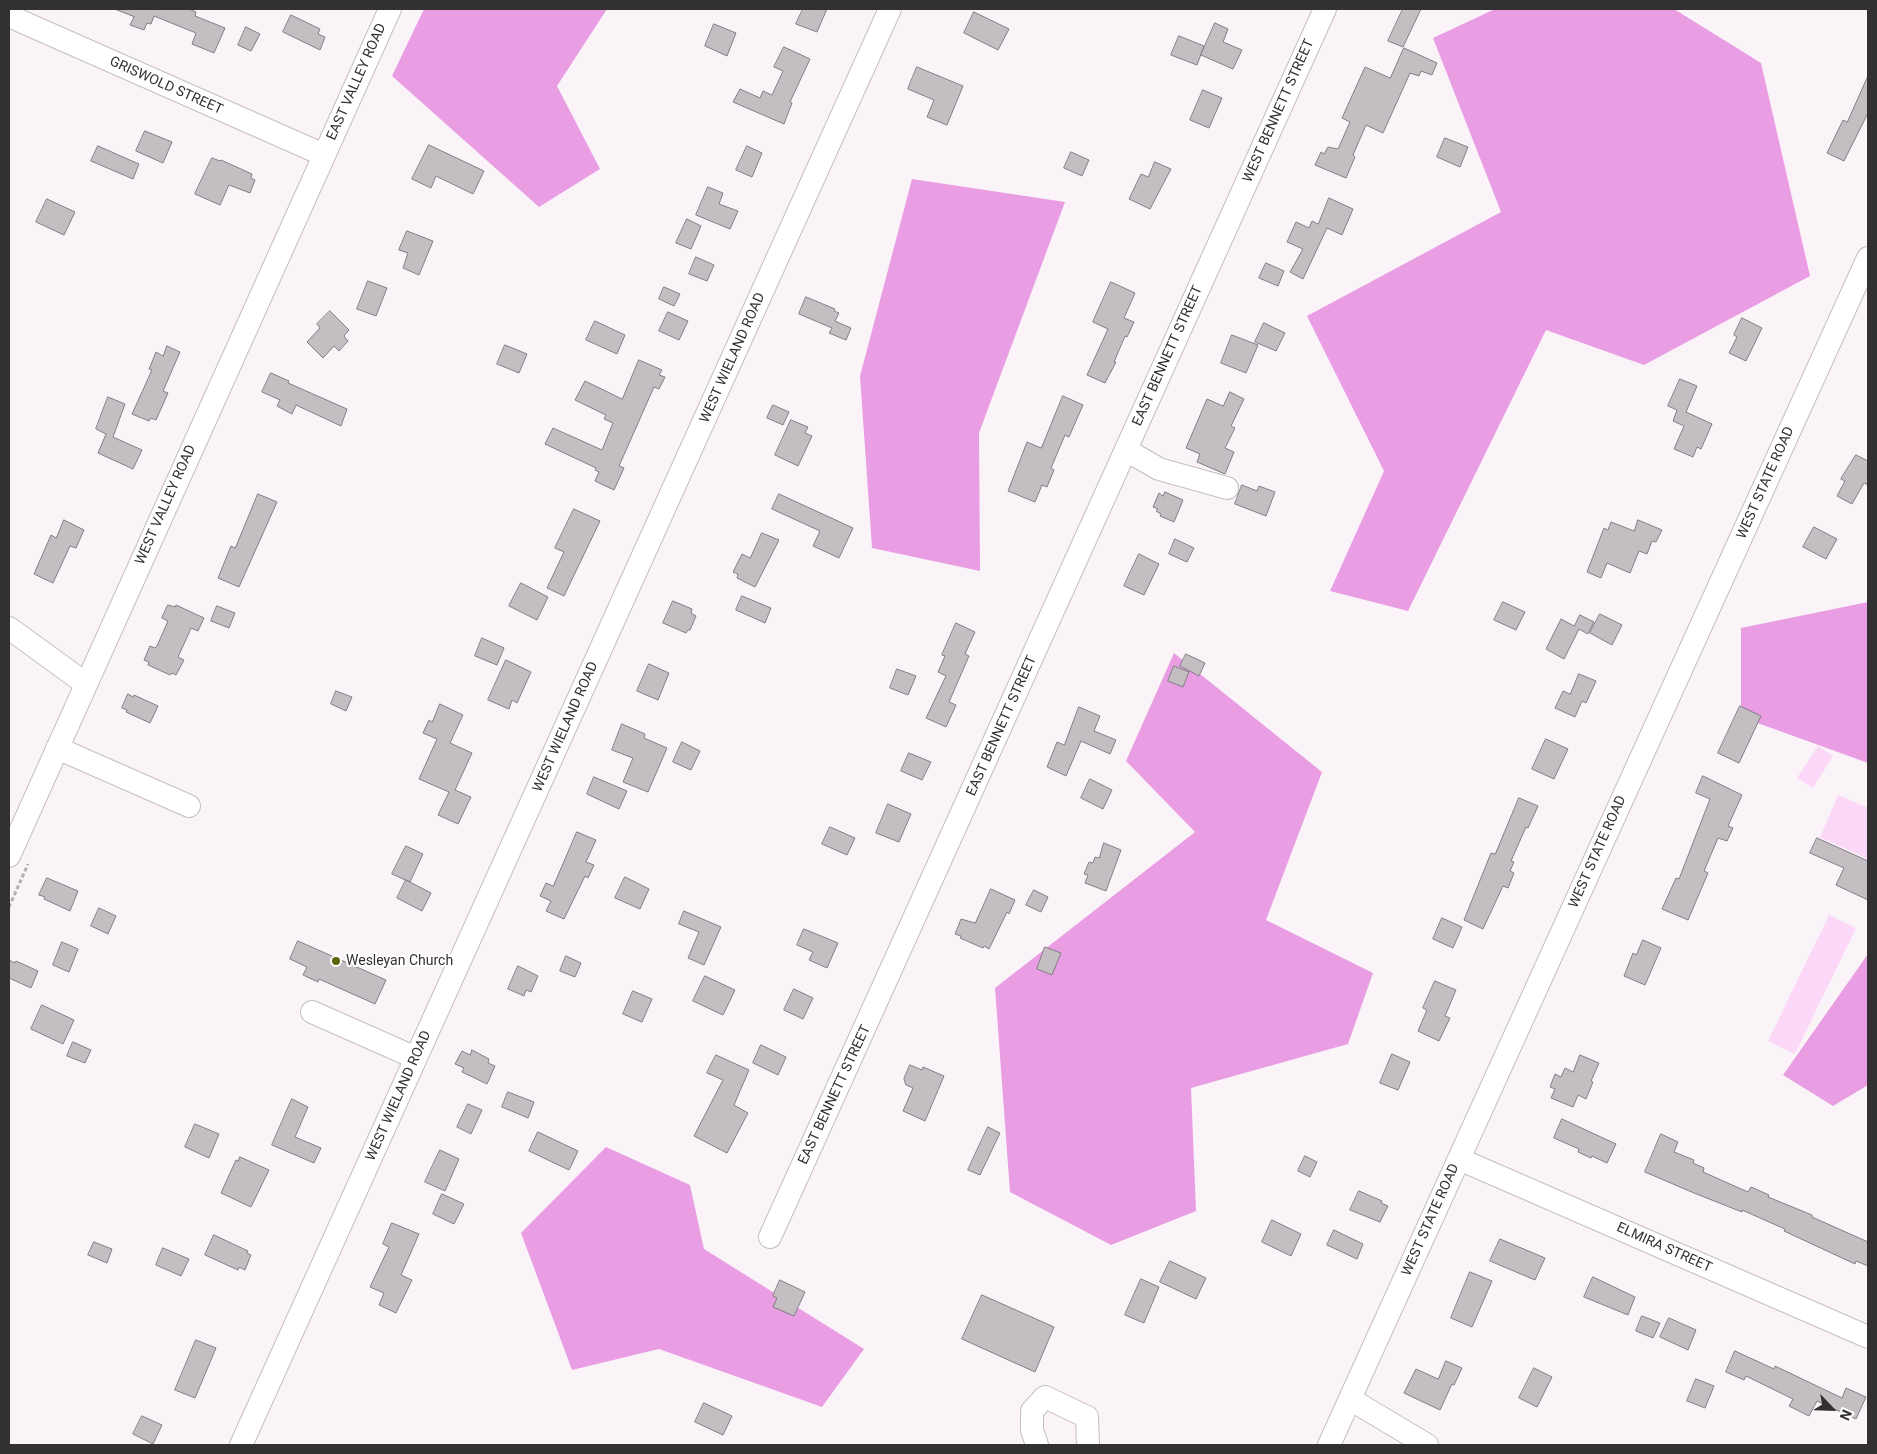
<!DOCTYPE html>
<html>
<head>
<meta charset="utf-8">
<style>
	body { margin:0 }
	#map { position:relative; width:1877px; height:1454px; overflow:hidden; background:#faf4f9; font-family:Roboto,sans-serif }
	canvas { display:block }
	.frame { position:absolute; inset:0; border:10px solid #333032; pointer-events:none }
	.north { position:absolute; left:1807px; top:1384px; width:50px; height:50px; -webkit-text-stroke:4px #fff; paint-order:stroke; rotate:114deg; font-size:14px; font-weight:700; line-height:20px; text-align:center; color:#333032 }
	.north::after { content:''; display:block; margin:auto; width:18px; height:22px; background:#333032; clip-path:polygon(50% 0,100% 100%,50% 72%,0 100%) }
</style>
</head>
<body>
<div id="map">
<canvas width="1877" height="1454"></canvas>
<div class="frame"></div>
<div class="north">N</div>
</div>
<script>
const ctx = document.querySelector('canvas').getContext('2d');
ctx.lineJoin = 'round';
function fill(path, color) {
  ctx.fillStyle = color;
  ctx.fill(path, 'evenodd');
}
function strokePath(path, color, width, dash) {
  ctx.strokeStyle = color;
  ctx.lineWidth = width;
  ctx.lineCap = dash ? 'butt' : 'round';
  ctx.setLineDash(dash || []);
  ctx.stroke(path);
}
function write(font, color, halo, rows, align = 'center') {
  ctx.font = font + ' Roboto,sans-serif';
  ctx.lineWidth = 4;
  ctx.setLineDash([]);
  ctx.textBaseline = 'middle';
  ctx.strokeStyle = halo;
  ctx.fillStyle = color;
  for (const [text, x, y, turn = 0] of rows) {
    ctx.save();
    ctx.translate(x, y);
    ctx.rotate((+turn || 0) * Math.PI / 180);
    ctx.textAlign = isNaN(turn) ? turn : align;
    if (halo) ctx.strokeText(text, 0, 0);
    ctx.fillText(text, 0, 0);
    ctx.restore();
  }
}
const green = new Path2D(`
	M1818,746l15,10 -20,32 -16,-10z
	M1838,795l30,13v51l-48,-22z
	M1829,915l27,13 -61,126 -27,-13z`);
const forest = new Path2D(`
	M424,9h183l-50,77 43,83 -61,38 -147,-131z
	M1495,9h179l87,54 49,213 -166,89 -98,-35 -138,281 -78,-20 54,-120 -77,-155 194,-104 -68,-174z
	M912,179l153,23 -86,231 1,138 -108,-23 -12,-172z
	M1868,602v161l-127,-46v-89z
	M1174,653l148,119 -56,148 107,53 -25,71 -157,44 5,123 -85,34 -101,-53 -15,-204 200,-156 -69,-71z
	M1868,954v131l-35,21 -50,-31z
	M606,1147l84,38 14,64 160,100 -42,58 -163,-58 -87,21 -51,-137z`);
const building = new Path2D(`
	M115,9h74l7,3 -1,4 30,12 -11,25 -22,-9 4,-11 -42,-17 -3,8 -4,-1 -3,7 -14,-5 4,-8z
	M803,9h24l-10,23 -21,-8z
	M1403,9h18l-18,38 -15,-6z
	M974,12l35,17 -11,21 -34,-17z
	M291,15l29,14 -2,5 7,3 -5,13 -37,-18z
	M1215,23l13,6 -5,13 19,8 -9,19 -32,-14z
	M714,24l22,9 -9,23 -22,-10z
	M246,27l14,7 -9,17 -13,-6z
	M1179,36l25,10 -7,19 -26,-10z
	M784,47l26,12 -20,43 2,1 -8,21 -51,-22 7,-13 20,9 3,-7 9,4 11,-24 -9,-4z
	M1404,48l33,15 -5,12 -11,-4 -2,5 -9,-3 -27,60 -17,-8 -13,30 2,2 -9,21 -31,-13 6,-13 3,2 4,-7 10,2 12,-27 -8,-4 23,-51 25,11z
	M917,67l46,19 -16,39 -20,-8 7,-17 -26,-11z
	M1868,76v37l-24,48 -17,-8 16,-33 4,2z
	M1203,90l19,8 -13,30 -19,-8z
	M145,131l27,11 -9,21 -27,-12z
	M1445,138l23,9 -8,20 -23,-10z
	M429,145l55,26 -11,23 -37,-18 -5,12 -19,-9z
	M98,146l41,18 -6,15 -42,-18z
	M747,146l15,7 -10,24 -16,-7z
	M1071,152l18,8 -7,16 -18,-8z
	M212,158l8,3 1,-1 31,14 -1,4 4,2 -5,13 -21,-8 -9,20 -25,-11z
	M1155,162l16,7 -21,40 -21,-10 12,-25 7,3z
	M708,187l15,6 -4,11 19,7 -8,18 -34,-14z
	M1329,198l24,11 -11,26 -15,-7 -24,51 -13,-7 13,-23 -16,-7 9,-20 13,6 3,-7 6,3z
	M47,199l28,13 -11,23 -28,-13z
	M687,219l14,7 -10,23 -15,-6z
	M407,231l26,10 -14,34 -16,-7 5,-15 -9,-3z
	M696,257l18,8 -7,16 -18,-7z
	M1266,263l18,8 -6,15 -19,-8z
	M368,281l19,7 -11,28 -19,-7z
	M1111,282l24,11 -11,25 10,4 -7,15 -2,-1 -11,26h2l-11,21 -18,-8 21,-46 -15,-7z
	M664,287l16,7 -6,12 -15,-7z
	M806,297l29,12 -1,2 5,2 -4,8 16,7 -5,12 -17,-7 3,-5 -33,-14z
	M330,311l19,19 -5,6 4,5 -9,10 -5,-5 -11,12 -16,-16 13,-14 -3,-4z
	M668,312l20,9 -9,19 -20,-9z
	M1742,318l20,10 -16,33 -17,-8 8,-16 -3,-2z
	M595,321l30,14 -8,19 -31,-14z
	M1264,323l21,10 -9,18 -21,-9z
	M1232,335l26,10 -12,28 -25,-10z
	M505,345l22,9 -8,19 -22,-9z
	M167,346l13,6 -17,39 5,2 -12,27 -5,-2 -2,3 -17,-7 20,-44 -3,-1 7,-17 7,4z
	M639,360l23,10 -3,5 6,2 -6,12 -5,-2 -35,79 5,2 -10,22 -19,-9 4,-9 -4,-2 1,-2 -51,-24 8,-16 49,22 11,-27 -9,-4 2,-4 -31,-15 10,-19 37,18z
	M271,373l18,8 -1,2 59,26 -6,17 -45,-21 -4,9 -15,-8 3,-6 -18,-8z
	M1680,379l17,7 -11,26 26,12 -11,25 -4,-2 -4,10 -19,-8 10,-23 -11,-5 4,-11 -9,-4z
	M1230,392l14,7 -13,27 4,2 -10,20 9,4 -9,22 -28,-12 3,-8 -14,-6 21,-49 16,7z
	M1063,396l20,9 -14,32 -4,-2 -14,33 3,2 -7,17 -5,-2 -7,17 -27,-11 19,-49 14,6z
	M108,397l17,7 -12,33 29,13 -9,19 -35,-16 8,-19 -10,-5z
	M773,405l16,7 -6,13 -16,-7z
	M791,420l17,7 -3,6 7,3 -14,30 -23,-11z
	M1856,455l12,6v24l-4,-2 -12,21 -15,-8 8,-15 -4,-2z
	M1242,485l15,6 2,-5 16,6 -9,24 -31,-12z
	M1165,492l18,8 -9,22 -14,-6 1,-2 -5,-3 2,-2 -5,-2 6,-14 4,3z
	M258,494l19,8 -38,85 -21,-9 13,-32 4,2z
	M779,494l74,34 -14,30 -26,-12 7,-15 -48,-22z
	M574,509l26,12 -36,75 -17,-8 17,-36 -9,-4z
	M64,520l20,10 -8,18 -6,-2 -17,37 -19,-9 17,-39 5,3z
	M1638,520l24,10 -6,12 -4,-1 -5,13 -8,-3 -9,22 -23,-10 -6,15 -14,-6 17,-44 4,2 3,-8 23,9z
	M1814,527l23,12 -11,20 -23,-12z
	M762,533l17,7 -24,47 -18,-9 1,-4 -5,-2 9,-18 8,4z
	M1175,539l19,9 -7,14 -18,-8z
	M1139,554l20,10 -15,31 -20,-9z
	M521,583l27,14 -11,23 -28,-14z
	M742,596l29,12 -6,15 -29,-13z
	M673,601l19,8 -1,4 5,3 -6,14h-2l-2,3 -23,-10z
	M1503,602l22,10 -9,18 -22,-10z
	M168,605l7,2 1,-2 28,13 -6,13 -7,-3 -2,5 -11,24 6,3 -8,15 -4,-2 -2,2 -22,-10 1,-3 -5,-2 6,-14 5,2 2,-2 11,-25 -6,-3z
	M217,606l18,7 -6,15 -18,-7z
	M1600,614l22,11 -10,20 -22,-12z
	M1580,615l14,7 -6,12 -9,-5 -15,30 -18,-10 15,-30 13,7z
	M956,623l19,9 -10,22 4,2 -20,46 7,3 -10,22 -20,-9 20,-42 -8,-4 7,-16 -3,-1z
	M482,638l22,10 -7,17 -22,-9z
	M1186,654l19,9 -6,13 -19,-10z
	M506,660l25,12 -14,31 -5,-3 -3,9 -21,-9z
	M649,664l20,9 -11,27 -21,-9z
	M1174,666l15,6 -6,15 -15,-6z
	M897,669l19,7 -8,19 -18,-7z
	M1579,674l17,7 -10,22 -4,-2 -7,16 -20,-9 8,-17 7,3z
	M336,691l16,6 -6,14 -15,-7z
	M128,694l5,3 1,-2 24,11 -8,17 -24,-11 1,-2 -5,-2z
	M440,704l23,11 -13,28 22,10 -17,37 16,7 -13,27 -20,-9 11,-23 -30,-13 18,-40 -14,-6 6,-13 3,2z
	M1740,706l21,10 -22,47 -21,-10z
	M1079,707l21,9 -6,15 22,9 -6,14 -29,-13 -15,35 -19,-9 10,-25 7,3z
	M622,724l23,10 -1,4 23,10 -19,44 -25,-10 10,-24 -21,-8z
	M1546,739l22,10 -14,30 -22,-10z
	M682,742l18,9 -9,19 -18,-8z
	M909,753l22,9 -9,18 -21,-9z
	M1703,776l39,19 -14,31 5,2 -6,13 -9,-3 -14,33 4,2 -20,47 -26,-11 14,-31 3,1 31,-80 -14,-6z
	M594,777l33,14 -8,18 -32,-15z
	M1090,779l22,11 -9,19 -22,-11z
	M1519,798l19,8 -10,22 -2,-1 -15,34 3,1 -4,9 4,2 -6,15 -5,-2 -20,43 -19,-9 27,-67 4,1z
	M888,804l23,10 -12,28 -23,-9z
	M830,827l25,11 -8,17 -25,-11z
	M577,832l19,8 -10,22 8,3 -6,13 -3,-2 -21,43 -18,-8 5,-10 -11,-5 6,-13 7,3z
	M1817,838l51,23v39l-32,-15 8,-17 -34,-15z
	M1104,843l17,7 -15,41 -21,-8 3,-8 -4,-1 5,-12 4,1 2,-6 4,1z
	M406,846l17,8 -13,28 -18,-8z
	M625,877l24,12 -9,20 -25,-11z
	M47,878l31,13 -8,20 -26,-12 1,-2 -6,-2z
	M406,880l25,13 -9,18 -25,-13z
	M991,889l24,11 -6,14 -2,-2 -18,37 -5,-3 -1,2 -23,-10 1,-2 -6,-2 6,-15 14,4z
	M1034,890l14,7 -7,15 -15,-7z
	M99,908l17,8 -8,18 -17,-8z
	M684,911l37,16 -17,38 -16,-7 11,-26 -20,-8z
	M1442,918l20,9 -9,21 -20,-9z
	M804,929l34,14 -11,25 -18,-8 4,-8 -16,-7z
	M1643,940l18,8 -16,37 -21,-9 9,-23 3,2z
	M298,941l88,39 -11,24 -56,-25 -1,3 -15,-7 4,-8 -17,-8z
	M62,942l16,7 -9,23 -16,-7z
	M1045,947l16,6 -9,22 -15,-6z
	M566,956l15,7 -6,14 -15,-6z
	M9,960l6,3 1,-2 22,10 -7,17 -22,-10z
	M518,966l20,10 -7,16 -5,-2 -2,6 -16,-7z
	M705,976l30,14 -12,25 -30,-14z
	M1435,981l21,9 -11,26 5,2 -11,23 -21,-10 9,-21 -4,-2z
	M794,989l19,9 -10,21 -19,-9z
	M633,991l19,8 -10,23 -19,-8z
	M42,1005l32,15 -11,24 -32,-15z
	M73,1042l18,8 -6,13 -18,-7z
	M761,1045l25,12 -8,18 -25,-12z
	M472,1050l17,9 -1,4 7,3 -8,18 -25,-12 2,-4 -9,-4 7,-13 8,4z
	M1392,1054l18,8 -12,28 -18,-7z
	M716,1055l33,15 -15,35 14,8 -21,40 -33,-17 29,-56 -16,-7z
	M1580,1055l19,8 -8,18 2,1 -7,17 -8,-4 -5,12 -22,-9 4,-9 -5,-2 5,-13 6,3 4,-9 8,4z
	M910,1065l12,5 1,-3 21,9 -19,45 -22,-10 10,-23 -7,-3 -2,-6z
	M508,1092l26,10 -6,16 -26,-11z
	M292,1099l16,8 -13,30 26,11 -7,15 -42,-18z
	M468,1104l14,6 -11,24 -14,-7z
	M1562,1119l54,25 -9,19 -15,-7 -1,2 -13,-6 1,-3 -25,-11z
	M195,1124l24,10 -10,24 -24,-11z
	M988,1127l12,6 -20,42 -12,-5z
	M538,1132l40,19 -9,19 -40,-19z
	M1661,1134l17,8 -4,10 20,8 -1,3 11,5 -1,4 45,20 3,-5 18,8 -1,2 44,18v2l56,25v24l-12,-5 -1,3 -71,-33 1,-2 -43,-19v2l-48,-19 -49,-21z
	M440,1150l19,9 -14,32 -20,-9z
	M1305,1156l12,6 -7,15 -12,-6z
	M240,1157l29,13 -18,37 -30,-14 15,-33 2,1z
	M1359,1191l23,10 -1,2 7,3 -8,16 -30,-12z
	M442,1194l22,10 -10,20 -21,-10z
	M1272,1220l29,14 -10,22 -29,-14z
	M392,1223l27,11 -18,41 11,5 -16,33 -17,-8 5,-12 -14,-6 19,-40 -6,-3z
	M1334,1230l29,14 -6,15 -30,-14z
	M214,1235l34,16 -1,2 4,2 -6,15 -6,-3 -1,3 -33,-15z
	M1500,1239l45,19 -10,22 -45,-19z
	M94,1242l18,7 -5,14 -19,-8z
	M163,1248l26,11 -8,17 -25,-11z
	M1170,1261l36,17 -10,21 -36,-17z
	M1470,1272l22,9 -20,46 -21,-9z
	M1593,1277l42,20 -7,18 -44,-18z
	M1141,1279l18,8 -15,36 -19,-8z
	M780,1280l25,12 -11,24 -21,-9 4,-9 -4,-2z
	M982,1295l72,32 -19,45 -73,-33z
	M1642,1316l18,7 -7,15 -17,-7z
	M1669,1318l27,12 -8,20 -28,-13z
	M196,1340l20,8 -21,50 -20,-8z
	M1735,1351l39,18 1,-3 67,32 4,-10 20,9 -10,22 -39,-18 -8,15 -20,-10 4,-7 -47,-23 -2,4 -18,-8z
	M1446,1361l16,7 -8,17 -2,-1 -12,26 -36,-17 12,-24 22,10z
	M1534,1368l18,9 -15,30 -18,-9z
	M1696,1379l18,7 -9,22 -18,-7z
	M704,1403l28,13 -9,19 -28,-13z
	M142,1416l20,9 -9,19 -20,-10z`);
const path = new Path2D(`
	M9,907l19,-43`);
const minor = new Path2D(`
	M9,16l315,139
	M1126,450l33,19 68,19
	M9,628l77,56
	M57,748l132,58
	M9,856l381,-847
	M312,1012l104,46
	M1459,1159l409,178
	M770,1237l555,-1228
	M1350,1399l77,46
	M241,1445l649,-1436
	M1037,1445l-5,-15v-19l13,-14 42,20 1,28
	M1329,1445l539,-1187`);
const markers = [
	[336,961,5,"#58660d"]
];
const streetNames = [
	["EAST VALLEY ROAD",357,82,-66],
	["GRISWOLD STREET",166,86,24],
	["WEST BENNETT STREET",1279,111,-66],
	["EAST BENNETT STREET",1168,356,-66],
	["WEST WIELAND ROAD",733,358,-66],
	["WEST STATE ROAD",1766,483,-66],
	["WEST VALLEY ROAD",166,505,-66],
	["EAST BENNETT STREET",1002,726,-66],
	["WEST WIELAND ROAD",566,727,-66],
	["WEST STATE ROAD",1598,852,-66],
	["EAST BENNETT STREET",835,1095,-65],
	["WEST WIELAND ROAD",399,1096,-66],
	["WEST STATE ROAD",1431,1220,-66],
	["ELMIRA STREET",1664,1248,24]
];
const poiNames = [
	["Wesleyan Church",346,961]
];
fill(green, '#fbd8f8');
fill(forest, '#e99ee4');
fill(building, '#c4bec3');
strokePath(building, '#837e83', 1);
strokePath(minor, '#c4bec3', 24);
strokePath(path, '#b4afb3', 3, [4, 2.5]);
strokePath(minor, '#fff', 22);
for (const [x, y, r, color] of markers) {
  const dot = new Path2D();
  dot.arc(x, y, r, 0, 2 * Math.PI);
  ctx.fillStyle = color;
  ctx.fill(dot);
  strokePath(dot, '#fff', 2);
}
write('14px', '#333032', '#fff', streetNames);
write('14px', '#333032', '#fff', poiNames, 'left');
</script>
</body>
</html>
